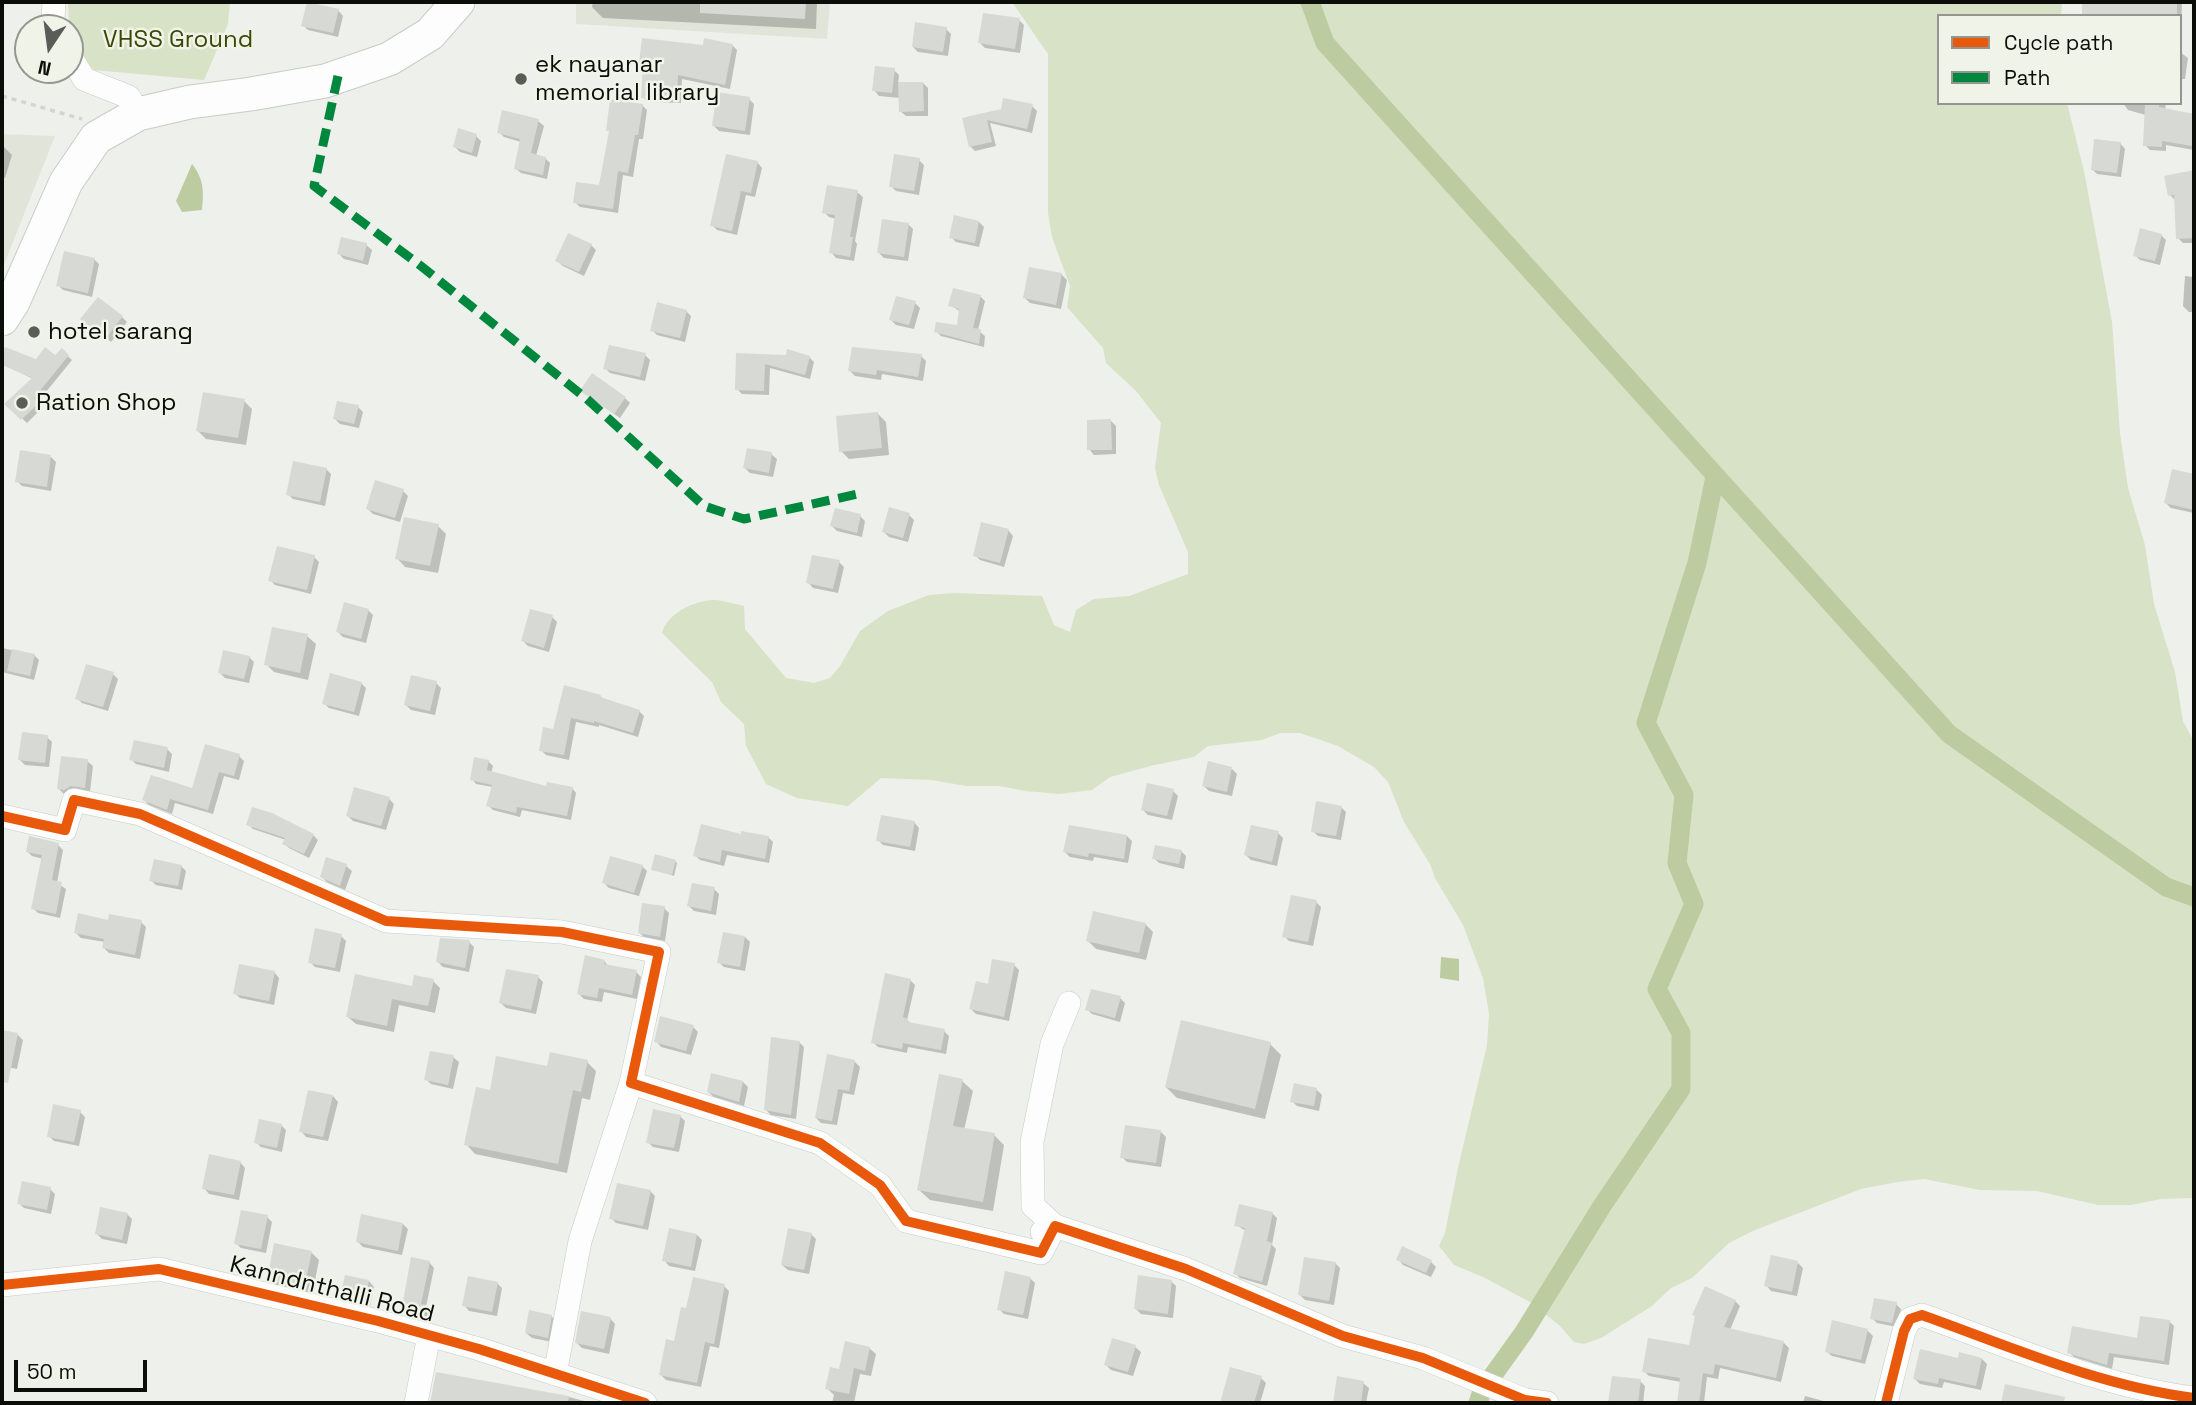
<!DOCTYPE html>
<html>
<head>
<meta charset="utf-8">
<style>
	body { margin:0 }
	#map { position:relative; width:2196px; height:1405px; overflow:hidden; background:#eef0eb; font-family:"Space Grotesk",sans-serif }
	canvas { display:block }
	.frame { position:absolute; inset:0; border:4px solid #0b0d09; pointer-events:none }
	.legend { position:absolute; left:1937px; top:14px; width:245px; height:91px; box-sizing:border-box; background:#eff3e8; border:2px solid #94978f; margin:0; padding:9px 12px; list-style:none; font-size:21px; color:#0b0d09 }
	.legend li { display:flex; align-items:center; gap:14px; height:35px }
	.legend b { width:35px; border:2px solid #94978f }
	.north { position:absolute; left:14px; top:14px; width:70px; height:70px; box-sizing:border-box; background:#eff3e8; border:2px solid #94978f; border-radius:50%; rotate:193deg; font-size:19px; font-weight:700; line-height:28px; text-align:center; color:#0b0d09 }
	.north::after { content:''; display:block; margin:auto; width:24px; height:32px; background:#5a5c58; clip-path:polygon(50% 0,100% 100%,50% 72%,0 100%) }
	.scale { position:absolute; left:14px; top:1360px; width:133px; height:32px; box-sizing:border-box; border:4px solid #0b0d09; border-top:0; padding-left:9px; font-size:21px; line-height:24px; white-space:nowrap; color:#0b0d09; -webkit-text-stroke:5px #eff3e8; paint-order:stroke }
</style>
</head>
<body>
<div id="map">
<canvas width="2196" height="1405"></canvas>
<div class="frame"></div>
<ul class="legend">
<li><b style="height:9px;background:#e8590c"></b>Cycle path</li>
<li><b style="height:9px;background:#00873e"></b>Path</li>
</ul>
<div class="north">N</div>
<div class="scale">50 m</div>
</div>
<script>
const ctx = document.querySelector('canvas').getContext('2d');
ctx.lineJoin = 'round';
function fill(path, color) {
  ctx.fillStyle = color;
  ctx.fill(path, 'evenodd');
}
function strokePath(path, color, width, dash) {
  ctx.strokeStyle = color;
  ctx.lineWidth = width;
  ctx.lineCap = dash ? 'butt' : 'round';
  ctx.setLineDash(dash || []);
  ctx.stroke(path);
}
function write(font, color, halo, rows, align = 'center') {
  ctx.font = font + ' "Space Grotesk",sans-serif';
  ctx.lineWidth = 5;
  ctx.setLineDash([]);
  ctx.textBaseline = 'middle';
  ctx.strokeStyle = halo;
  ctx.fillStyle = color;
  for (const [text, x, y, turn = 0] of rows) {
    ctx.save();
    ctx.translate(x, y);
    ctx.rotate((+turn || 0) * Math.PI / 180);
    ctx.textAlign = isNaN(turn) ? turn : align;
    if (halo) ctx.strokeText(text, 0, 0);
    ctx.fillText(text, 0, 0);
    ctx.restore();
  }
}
const built = new Path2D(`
	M576,2h254l-3,37 -251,-15z
	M2,134l53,2 -53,134z`);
const green = new Path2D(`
	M68,2h162l-2,22 -24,56 -110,-10 -24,-26z
	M1012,2h1050l-1,14h-122v87h128l17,68 28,151 8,111 8,55 17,57 9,59 21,68 8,49 11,21v456l-33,1 -30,6h-33l-61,-14 -57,-1 -56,-11 -27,3 -36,7 -106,41 -26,13 -37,35 -21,10 -19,18 -51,32 -17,6 -10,-2 -14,-16 -30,-24 -47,-25 -29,-12 -15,-19 6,-13 13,-65 29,-123 2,-31 -6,-36 -20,-53 -28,-47 -5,-14 -26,-42 -16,-40 -14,-15 -36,-21 -38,-13h-20l-18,7 -54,6 -14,11 -40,8 -44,12 -18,13 -33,4 -33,-3 -27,-5h-33l-34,-6 -51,-2 -33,28 -51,-8 -31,-14 -20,-38 -2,-22 -23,-22 -9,-20 -50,-49c5,-20 35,-34 54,-33 9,1 19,4 28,6l1,23 41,49 28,5 16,-5 10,-12 20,-35 28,-20 41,-16 24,-2 89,3 12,29 16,7 6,-22 18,-11 35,-3 59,-22v-22l-29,-67 -4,-17 6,-45 -25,-32 -30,-28 -3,-15 -36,-41 3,-21 -18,-49 -4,-24v-159z`);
const water = new Path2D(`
	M192,164c12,15 12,28 10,46l-20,2 -6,-11z
	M1441,957l18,2v22l-19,-3z`);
const shadow = new Path2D(`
	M593,2h224l-1,27 -213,-11 -11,-11z
	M2145,2h37l-2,50v-36h-96z
	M338,10l5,6 -5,21 -30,-7 -5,-5z
	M1019,20l5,5 -4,28 -35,-5 -5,-5z
	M946,29l5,5 -3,22 -30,-4 -5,-5z
	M732,45l5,5 -7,39 -48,-10 -1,24 -33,-1 -5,-5 1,-31 -3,-4 63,-15z
	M2180,52l8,6 -3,21h-5z
	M894,70l5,5 -1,9 25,-1 5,5v28h-22l-6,-5v-13l-21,-2 -5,-6z
	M749,99l5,5 -4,31 -31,-4 -5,-5z
	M2123,103h43l-1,7 29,5v35l-28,-5v6l-16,-1 -5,-5 1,-30 -18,-5z
	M642,105l5,5 -4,29h-4l-6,38 -10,-2 -5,38 -38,-6 -5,-5 26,-15 10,-54 -3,-3z
	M1032,106l5,5 -5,22 -42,-10 6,23 -21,5 -5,-5 -6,-27z
	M538,121l6,5 -8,30 9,2 5,5 -3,16 -26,-6 -6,-5 6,-26 -17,-5 -5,-5z
	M476,136l5,5 -4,16 -17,-5 -5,-5z
	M2120,143l5,6 -4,28 -24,-3 -5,-5z
	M2,145l10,10 -7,23 -3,-1z
	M919,160l5,5 -5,30 -23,-4 -5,-5z
	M757,162l5,6 -7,29 -9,-2 -9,40 -20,-5 -5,-5z
	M2194,173v70h-11l-5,-5 -3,-38 -5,-5 -4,-17z
	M857,192l6,5 -8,44 2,3 -3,17 -18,-3 -5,-6 5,-33 -7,-2 -5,-5z
	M979,222l5,5 -5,20 -23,-5 -5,-5z
	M908,224l5,5 -5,32 -24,-3 -5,-5z
	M2161,235l5,5 -6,25 -20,-5 -5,-5z
	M366,245l6,5 -4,15 -24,-6 -5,-5z
	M591,245l5,5 -12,26 -21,-10 -6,-5z
	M94,259l5,5 -7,33 -29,-7 -5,-5z
	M1061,274l6,6 -6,29 -31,-6 -5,-5z
	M2185,276l9,1v35h-5l-6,-6z
	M980,296l5,5 -7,29 7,6 -1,11 -43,-11 -5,-5 22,-4 3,-15 -11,-7z
	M915,303l5,5 -6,21 -18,-4 -5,-5z
	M686,311l5,5 -6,26 -28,-7 -5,-5z
	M122,317l5,5 -16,20 -23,-18z
	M6,349l30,12 20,-4 6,-6 10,9 -35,43 5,5 -15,15 -20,-19 26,-25 -31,-15z
	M738,354l71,3 5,5 -4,17 -40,-11 -1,27 -27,-1 -5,-5z
	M645,355l5,5 -5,21 -35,-8 -5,-5z
	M921,356l5,5 -3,20 -41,-7 -1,6 -26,-4 -5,-5z
	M587,395l38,3 5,5 -10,15z
	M244,401l8,8 -6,36 -40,-6 -8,-8z
	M358,407l5,5 -4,16 -19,-4 -5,-5z
	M878,414l8,8 3,33 -40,4 -8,-8z
	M1111,421l5,5v28l-22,1 -5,-6z
	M771,454l6,5 -4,18 -23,-4 -5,-5z
	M51,457l5,5 -5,29 -29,-5 -5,-5z
	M2194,459v54l-23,-5 -5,-5 26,-27z
	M326,469l5,5 -6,32 -32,-7 -5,-5z
	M403,491l5,5 -8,26 -27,-8 -5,-5z
	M909,515l5,5 -6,22 -19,-5 -5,-5z
	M860,516l5,5 -3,16 -25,-6 -5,-5z
	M438,526l8,8 -8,39 -33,-6 -8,-9z
	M1008,530l5,6 -9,31 -24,-7 -5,-5z
	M314,557l5,5 -8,32 -36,-9 -5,-5z
	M839,562l5,5 -6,26 -25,-5 -5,-6z
	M368,610l5,5 -7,28 -23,-6 -5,-5z
	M552,617l5,5 -8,30 -21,-6 -5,-5z
	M307,636l9,8 -8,36 -34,-8 -8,-8z
	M2,648l32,7 5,5 -5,20 -32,-8z
	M249,657l5,5 -5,21 -24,-5 -5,-5z
	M113,674l5,5 -10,32 -26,-8 -5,-5z
	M361,683l5,5 -7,28 -30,-8 -5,-5z
	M436,683l5,5 -6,27 -24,-5 -5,-5z
	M566,688l34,8 4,4 35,11 5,5 -6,21 -39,-12v2l-23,-5 -7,38 -23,-5 -5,-5 14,-19z
	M47,737l5,5 -3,25 -24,-2 -5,-5z
	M167,749l5,5 -3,18 -33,-8 -5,-5z
	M239,756l5,5 -5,19 -15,-4 -11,38 -38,-11 -3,11 -23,-9 -5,-5 49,-10z
	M87,761l6,5 -3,26 -26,2 -5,-5z
	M488,761l5,5 -2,7 57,15h24l4,5 -5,27 -49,-10 -2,7 -27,-7 -5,-5 5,-18 -17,-3 -4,-5z
	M1232,769l5,5 -5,22 -23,-5 -5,-5z
	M1173,791l5,5 -6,24 -24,-5 -5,-5z
	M389,799l5,5 -8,26 -33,-9 -5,-5z
	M1341,807l5,5 -5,28 -23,-4 -5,-5z
	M914,822l5,6 -4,23 -32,-6 -5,-5z
	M248,824l65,11 5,5 -9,18 -20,-10 -5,-5 2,-3 -33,-11z
	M1278,833l5,5 -6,28 -26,-6 -5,-5z
	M742,836l26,1 5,5 -4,21 -42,-8 -3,11 -24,-6 -5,-5z
	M1127,836l5,5 -4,22 -34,-6 -1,4 -23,-4 -5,-5z
	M58,845l5,5 -6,33 9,6 -6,29 -22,-5 -5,-5 10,-49 -11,-3 -5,-5z
	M1181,851l5,5 -2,13 -25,-6 -5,-5z
	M328,860l18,6 6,5 -7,19 -18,-8 -5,-5z
	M675,861l2,2 -3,13 -21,-7z
	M181,866l5,5 -4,19 -26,-5 -5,-5z
	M642,866l5,5 -8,25 -30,-8 -5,-5z
	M714,889l5,5 -3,21 -22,-4 -5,-5z
	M1316,902l5,5 -8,39 -24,-5 -5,-5z
	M664,908l5,5 -4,28 -20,-3 -5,-5z
	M109,922h32l5,5 -6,32 -31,-6 -5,-5 1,-6 -24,-4 -5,-5z
	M1145,924l8,8 -7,28 -50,-11 -8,-8z
	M341,936l5,5 -6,31 -25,-5 -5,-5z
	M745,937l5,5 -5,29 -21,-4 -5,-5z
	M469,942l5,5 -5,25 -26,-5 -5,-5z
	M604,961l5,6 27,5 5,5 -4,22 -33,-7 -2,10 -18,-3 -5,-5z
	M1014,965l5,5 -10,51 -33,-7 -5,-5 18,-23z
	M274,972l5,6 -5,27 -34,-7 -5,-5z
	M538,977l5,5 -7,32 -30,-6 -5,-5z
	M910,980l5,5 -8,35 4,4 33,7 5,5 -3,18 -38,-7 -1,6 -29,-6 -5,-5z
	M433,981l7,7 -5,25 -36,-8 -5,27 -38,-8 -8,-7z
	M1120,998l5,5 -5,19 -28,-8 -5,-5z
	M693,1027l5,5 -7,23 -30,-8 -5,-6z
	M2,1031l16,4 5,5 -6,29 -15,-3z
	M799,1042l5,5 -8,72 -25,-4 -5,-5z
	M1270,1044l11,11 -16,64 -88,-21 -11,-11z
	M453,1057l6,5 -6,27 -22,-5 -5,-5z
	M854,1061l6,6 -6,28 -11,-2 -6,32 -16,-2 -5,-5z
	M587,1062l9,9 -6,29 -8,-2 -15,75 -92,-19 -9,-10 25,-52 57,-24z
	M962,1081l11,10 -9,39 30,5 10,10 -11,66 -63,-11 -11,-10z
	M743,1082l5,5 -4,19 -30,-9 -6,-5z
	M1317,1090l5,5 -3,16 -22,-5 -5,-5z
	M333,1096l5,6 -10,39 -22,-4 -5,-6z
	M80,1112l5,5 -6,29 -25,-5 -5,-5z
	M680,1116l5,5 -6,31 -26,-5 -5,-5z
	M281,1125l5,5 -4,22 -21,-5 -5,-5z
	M1161,1132l5,5 -5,30 -34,-5 -5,-5z
	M240,1162l5,6 -6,32 -30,-6 -5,-6z
	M50,1189l5,5 -4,20 -27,-6 -5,-5z
	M650,1191l5,5 -7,34 -32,-7 -5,-5z
	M1272,1213l5,5 -5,27 4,4 -9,37 -27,-8 -5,-5 11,-42 -10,-6z
	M127,1214l5,5 -5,25 -25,-5 -5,-5z
	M267,1217l5,5 -6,31 -25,-5 -5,-5z
	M403,1224l5,5 -6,26 -39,-8 -5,-5z
	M811,1234l5,5 -7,35 -21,-4 -6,-5z
	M697,1235l5,5 -7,31 -26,-5 -5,-6z
	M1403,1249l28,13 5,5 -5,10 -28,-12 -5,-6z
	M311,1252l8,8 -7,36 -35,-8 -8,-8z
	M429,1262l5,6 -8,39 4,4 -2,12 -20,-6 -5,-5z
	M1335,1263l5,5 -6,37 -29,-5 -5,-5z
	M1798,1263l5,5 -6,28 -26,-5 -5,-6z
	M1030,1278l5,5 -7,36 -24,-5 -5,-5z
	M369,1281l5,6 -4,20 -23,-5 -5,-5z
	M1171,1281l5,5 -3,32 -32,-4 -5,-5z
	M497,1283l5,5 -5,28 -28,-5 -5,-6z
	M724,1286l5,5 -10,57 -9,-2 -9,41 -35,-7 -5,-5 27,-65z
	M1735,1301l5,5 -10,24 54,13 5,5 -8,34 -61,-14 -2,11 -11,-2 -3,26h-25l2,-21 -32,-6 -5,-5 46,-24z
	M1896,1304l5,5 -4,18 -20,-4 -5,-5z
	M551,1316l5,5 -4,21 -20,-4 -6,-5z
	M610,1318l5,6 -6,30 -27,-6 -5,-5z
	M2169,1321l5,5 -5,39 -55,-8 -2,12 -38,-12 -5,-5 69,-12z
	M1868,1331l5,5 -8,28 -33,-8 -6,-5z
	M1113,1340l22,7 6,5 -8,24 -22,-6 -5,-5z
	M869,1348l7,6 -5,22 -11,-2 -6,29h-22l2,-8 -7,-7 14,-17z
	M1982,1359l5,5 -6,26 -37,-8 -2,6 -22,-4 -5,-5 44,-19z
	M438,1374l127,22 27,7h-160z
	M1261,1378l5,5 -6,20 -38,-1z
	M1338,1378l25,5 6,5 -3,15h-31z
	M1613,1378l27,3 5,5 -2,17h-33z
	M1805,1396l26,7h-28z`);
const stream = new Path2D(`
	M1495,1372l17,-23`);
const canal = new Path2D(`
	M1310,2l15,41 624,691 217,153 28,10
	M1491,1378l33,-46 78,-126 79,-117v-56l-24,-44 37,-85 -17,-41 7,-68 -38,-72 51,-160 18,-86
	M1478,1403l4,-12`);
const building = new Path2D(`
	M307,2l32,7 -6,24 -32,-7z
	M700,2h106l-1,17 -105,-6z
	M2082,2h95v14h-95z
	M983,13l37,5 -5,31 -37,-6z
	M915,22l32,5 -4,25 -31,-5z
	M642,38l61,7 1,-7 29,6 -8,41 -47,-10 -1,24 -36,-1 2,-35h-4z
	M875,66l20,2 -3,25 -20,-2z
	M898,82h25l1,29 -25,1z
	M717,92l33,5 -5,34 -33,-5z
	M1003,98l30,6 -6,25 -40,-9 5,22 -23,5 -7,-29 39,-9z
	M610,99l33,5 -5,31h-3l-7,38 -10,-2 -5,38 -40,-6 3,-21 23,3 10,-54h-3z
	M2145,103h15l-1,4 35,7 -2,32 -30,-5v6l-19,-1z
	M502,110l37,9 -8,34 15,4 -3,18 -29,-6 6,-30 -23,-6z
	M458,128l19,6 -5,19 -19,-6z
	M2094,139l27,3 -4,31 -26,-3z
	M726,154l32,7 -7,32 -10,-2 -9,40 -22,-5z
	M894,154l26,4 -6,33 -25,-4z
	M2194,170v68l-18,1 -2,-44 -6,1 -4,-20z
	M827,185l31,5 -8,47h3l-3,20 -21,-4 6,-38 -13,-2z
	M954,215l25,6 -4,22 -26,-5z
	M882,219l27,4 -5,34 -27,-4z
	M2140,228l22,6 -7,27 -22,-5z
	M568,233l24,11 -13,28 -24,-11z
	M341,237l26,6 -4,18 -26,-7z
	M64,251l31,7 -7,35 -32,-7z
	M1029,267l33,6 -6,32 -33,-7z
	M953,288l28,7 -8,33 8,1 -2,15 -45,-12 2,-10 21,3 2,-16 -11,-3z
	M896,296l20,5 -7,24 -20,-5z
	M98,297l25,19 -18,23 -25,-20z
	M657,302l30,8 -7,28 -30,-7z
	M609,345l37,8 -6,24 -37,-8z
	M5,347l31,12 9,-12 10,8 7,-7 7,7 -35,43 5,5 -18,17 -17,-16 28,-26 -30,-13v-9z
	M852,347l70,7 -4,23 -41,-7 -1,5 -28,-4z
	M787,349l23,7 -5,19 -40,-11 -1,27 -29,-1 1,-37 50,2z
	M592,373l34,24 -12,17 -34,-23z
	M203,392l42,7 -7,39 -42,-7z
	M337,401l22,4 -5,19 -21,-5z
	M878,412l4,36 -43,4 -3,-36z
	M1111,419l1,31h-25v-30z
	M747,448l25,4 -3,21 -26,-5z
	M20,450l31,5 -4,32 -32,-5z
	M293,461l34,7 -7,34 -34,-7z
	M2172,469l22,5v36l-30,-7z
	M375,480l29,9 -9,29 -29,-9z
	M889,507l21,6 -7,25 -21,-6z
	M835,508l26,6 -4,19 -27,-7z
	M404,517l35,7 -9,42 -35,-7z
	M981,522l28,7 -9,34 -27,-7z
	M277,546l38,9 -8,35 -39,-9z
	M812,555l28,5 -7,29 -27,-6z
	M344,602l25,7 -8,30 -25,-7z
	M530,609l23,6 -9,33 -23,-7z
	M272,627l36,7 -8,39 -36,-8z
	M12,649l23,5 -5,22 -23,-5z
	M223,650l27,6 -6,23 -26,-6z
	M86,664l28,8 -11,35 -28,-8z
	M330,673l32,9 -8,30 -32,-8z
	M411,675l26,6 -7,30 -26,-6z
	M564,685l37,10 -1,2 40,13 -7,23 -39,-12v2l-23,-5 -7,37 -25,-4 4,-24 10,2z
	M22,732l26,3 -3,28 -27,-3z
	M134,740l34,7 -4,21 -35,-8z
	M205,744l35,10 -6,22 -15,-4 -11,38 -38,-11 -3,11 -25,-10 9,-25 41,13z
	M61,756l27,3 -3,29 -14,-2 -7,4 -7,-1z
	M474,757l15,3 -2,10 59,16 1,-4 26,5 -6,29 -50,-9 -1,6 -30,-7 6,-21 -22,-5z
	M1208,761l24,6 -5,25 -25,-6z
	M1147,783l27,6 -7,27 -26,-6z
	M354,787l36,10 -9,29 -35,-10z
	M1316,801l26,5 -6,30 -25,-4z
	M252,807l20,6 42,21 -10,20 -22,-10 3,-6 -39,-13z
	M881,815l34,6 -5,26 -34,-6z
	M701,824l40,10v-3l28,5 -4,23 -43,-9 -2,12 -27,-6z
	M1069,825l58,10 -3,24 -35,-6 -1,4 -25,-5z
	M1251,825l28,6 -7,31 -28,-7z
	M29,836l30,7 -7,37 10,2 -6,32 -25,-5 11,-54 -16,-3z
	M1155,845l27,5 -3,14 -27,-5z
	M655,854l21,6 -4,15 -21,-5z
	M610,856l33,9 -9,28 -32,-10z
	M326,857l21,7 -7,22 -20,-9z
	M154,859l28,6 -4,21 -29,-5z
	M692,883l23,4 -4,24 -24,-5z
	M1291,895l26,5 -9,42 -26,-5z
	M642,903l23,3 -5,31 -22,-4z
	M1093,911l53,12 -7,30 -53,-12z
	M78,913l30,7 1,-6 33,6 -7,35 -33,-7 2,-9 -30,-6z
	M315,928l27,6 -7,34 -27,-5z
	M723,932l22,4 -5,31 -23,-4z
	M440,938l30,2 -5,28 -29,-6z
	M585,955l20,5 -1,4 33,6 -5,25 -33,-7 -2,10 -20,-4z
	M992,959l23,4 -11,54 -35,-8 7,-28 12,3z
	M239,964l36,7 -6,30 -36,-7z
	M506,969l33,6 -8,35 -32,-7z
	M885,973l26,6 -8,38 5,2v3l37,7 -4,21 -38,-7 -1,6 -31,-6z
	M355,974l57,12 2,-11 20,4 -6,27 -36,-7 -5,27 -41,-9z
	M1091,989l30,7 -6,22 -30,-8z
	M660,1016l34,9 -8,26 -32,-9z
	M1181,1020l90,22 -16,67 -90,-22z
	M2,1030l16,3 -10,50 -6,-1z
	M771,1037l29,4 -9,74 -27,-5z
	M430,1051l24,4 -6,30 -24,-5z
	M550,1052l38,8 -7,32 -8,-2 -15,74 -94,-19 12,-58 14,3 6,-34 51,10z
	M827,1054l28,6 -6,31 -11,-2 -6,32 -17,-3z
	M711,1073l32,8 -4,21 -32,-10z
	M939,1074l24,5 -10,47 42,7 -12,69 -66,-12z
	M1294,1083l23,5 -3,18 -24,-4z
	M308,1090l25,5 -10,42 -24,-5z
	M53,1104l28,6 -7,32 -27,-5z
	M653,1109l28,6 -7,33 -28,-5z
	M259,1119l23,5 -5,24 -23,-5z
	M1125,1125l36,5 -5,33 -36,-5z
	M209,1154l32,7 -7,34 -32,-6z
	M22,1181l29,6 -4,23 -30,-6z
	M617,1183l34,7 -8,36 -34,-7z
	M1239,1204l34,8 -6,29 5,2 -10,39 -29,-8 12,-46 -11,-2z
	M100,1207l28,6 -6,27 -27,-6z
	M241,1210l27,5 -7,34 -27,-5z
	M361,1214l42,9 -5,28 -42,-9z
	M669,1228l28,6 -6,33 -29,-6z
	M788,1228l24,5 -8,37 -23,-5z
	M274,1243l38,8 -8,38 -37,-9z
	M1402,1246l30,14 -6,13 -30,-13z
	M1771,1255l27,6 -6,31 -28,-6z
	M411,1257l19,4 -9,43 5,1 -3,14 -22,-6z
	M1304,1257l32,5 -7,39 -31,-6z
	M1005,1271l26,6 -8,38 -26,-5z
	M345,1275l24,5 -4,23 -25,-5z
	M1138,1275l34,5 -4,34 -34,-5z
	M468,1276l30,6 -6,30 -30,-6z
	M693,1277l32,7 -11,60 -9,-2 -8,41 -38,-8 7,-36 8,2 7,-34 5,1z
	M1705,1286l31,14 -12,27 60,14 -8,37 -61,-14 -2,11 -10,-2 -4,30h-22l3,-25 -38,-6 6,-34 41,7 6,-29 -3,-1z
	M1874,1298l23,4 -5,21 -22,-4z
	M529,1310l23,5 -4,23 -23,-5z
	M581,1311l30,6 -7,32 -29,-6z
	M2140,1316l30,4 -6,41 -55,-8 -2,12 -40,-12 5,-27 65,12z
	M1832,1320l36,9 -7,31 -36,-8z
	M1112,1338l24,7 -8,27 -24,-7z
	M845,1341l25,6 -5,24 -11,-3 -5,26 -24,-5 5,-22 9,2z
	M1920,1349l38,9 1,-6 23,6 -6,28 -37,-8 -1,6 -25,-5z
	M1230,1367l32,9 -8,27h-34z
	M436,1372l133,24 -1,7h-138z
	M1337,1376l27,5 -3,22h-28z
	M1612,1376l29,3 -3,24h-30z
	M2005,1384l60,13 -1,6h-63z`);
const path = new Path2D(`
	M2,96l80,23`);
const minor = new Path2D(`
	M54,2l-1,18 4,8
	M70,55l14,24 45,18 9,17
	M2,816l63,14 9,-30 66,14 246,107 176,11 97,20 -28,131 189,60 60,42 26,36 135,32 14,-27 131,43 157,67 80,22 102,42 22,3
	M1042,1232l13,-6 -22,-20 -1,-64 20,-98 17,-41
	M2,1285l157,-16 219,52 101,28 166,54
	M555,1374l25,-133 51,-158
	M416,1403l13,-68
	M1886,1403l18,-72 6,-12 12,-4c89,32 178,71 272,83`);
const highway = new Path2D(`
	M2,319l11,-17 53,-120 30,-44 42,-24 52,-12 61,-8 74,-13 64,-22 41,-25 28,-32`);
const quiet = new Path2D(`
	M338,76l-24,110 107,80 166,133 117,107 40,13 114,-25`);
const cycleway = new Path2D(`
	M2,816l63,14 9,-30 66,14 246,107 176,11 97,20 -28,131 189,60 60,42 26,36 135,32 14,-27 131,43 157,67 80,22 102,42 22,3
	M2,1285l157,-16 219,52 101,28 166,54
	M1886,1403l18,-72 6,-12 12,-4c89,32 178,71 272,83`);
const markers = [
	[521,79,7,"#5a5c58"],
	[34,332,7,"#5a5c58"],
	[22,403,7,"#5a5c58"]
];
const parkNames = [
	["VHSS Ground",178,40]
];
const poiNames = [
	["ek nayanar",535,65],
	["memorial library",535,93],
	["hotel sarang",48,332],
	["Ration Shop",36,403]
];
const streetNames = [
	["Kanndnthalli Road",332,1290,14]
];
fill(built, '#e1e5d9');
fill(green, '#d8e2c6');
fill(water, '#bdcba1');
fill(shadow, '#0003');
strokePath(stream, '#bdcba1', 5);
strokePath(canal, '#bdcba1', 19);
fill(building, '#d7d9d5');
strokePath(minor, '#c9cbc6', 24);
strokePath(highway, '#c9cbc6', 35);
strokePath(path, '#d4d5d3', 3.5, [5, 5]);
strokePath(minor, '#fcfdfc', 23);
strokePath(highway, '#fcfdfc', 33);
strokePath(quiet, '#00873e', 9, [18, 9]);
strokePath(cycleway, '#e8590c', 10);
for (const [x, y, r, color] of markers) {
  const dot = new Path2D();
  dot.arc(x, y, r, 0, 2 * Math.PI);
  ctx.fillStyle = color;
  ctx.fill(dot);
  strokePath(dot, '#eff3e8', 2.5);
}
write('24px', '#394904', '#eff3e8', parkNames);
write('24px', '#0b0d09', '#eff3e8', poiNames, 'left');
write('24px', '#0b0d09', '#eff3e8', streetNames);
</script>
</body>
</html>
